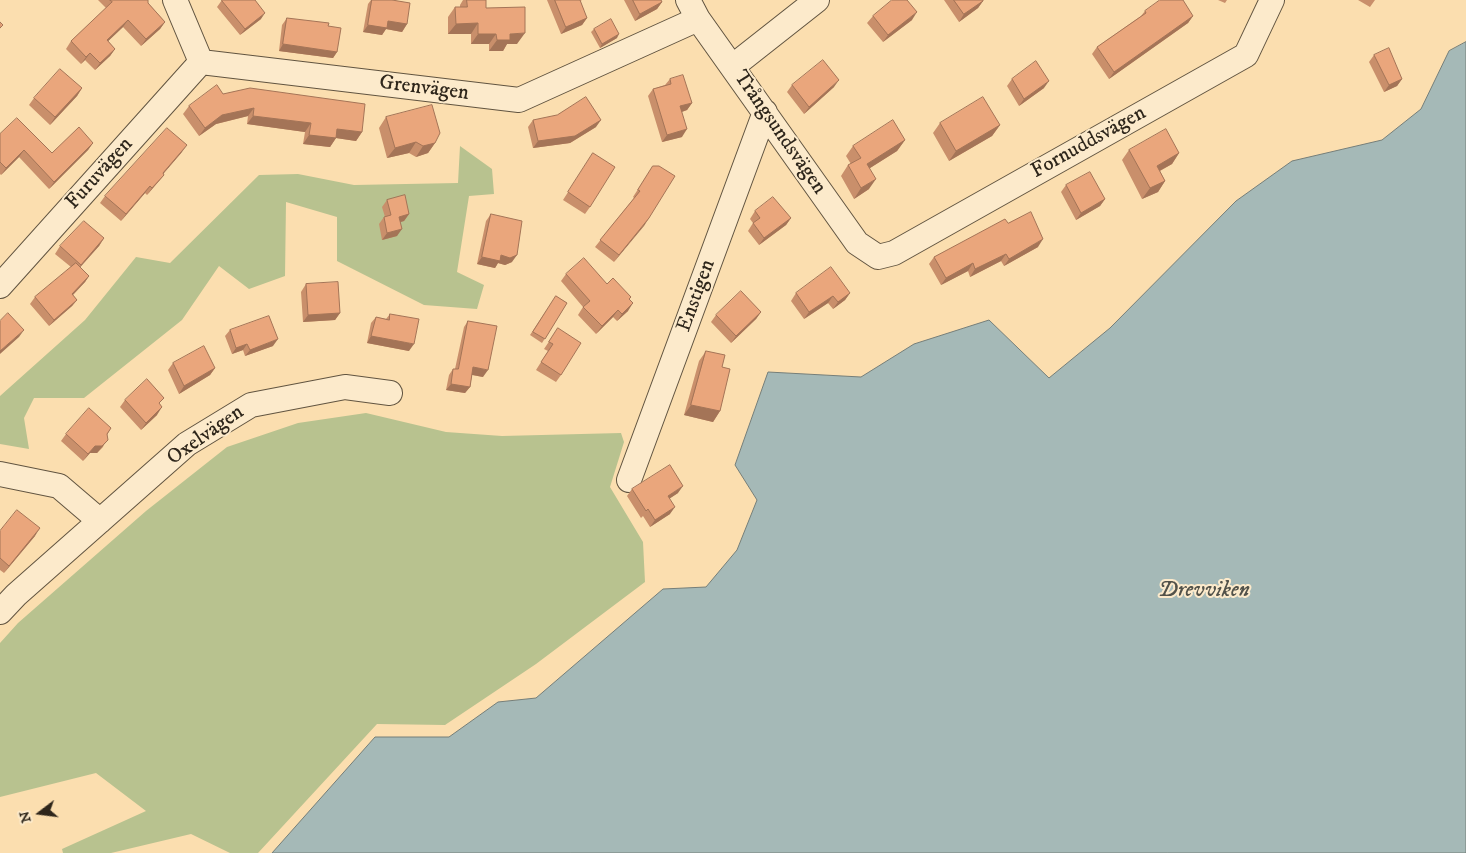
<!DOCTYPE html>
<html>
<head>
<meta charset="utf-8">
<style>
	body { margin:0 }
	#map { position:relative; width:1466px; height:853px; overflow:hidden; background:#fbdeaf; font-family:"IM FELL DW Pica",serif }
	canvas { display:block }
	.north { position:absolute; left:15px; top:788px; width:50px; height:50px; -webkit-text-stroke:4px #fceacb; paint-order:stroke; rotate:255deg; font-size:14px; font-weight:700; line-height:20px; text-align:center; color:#2e261b }
	.north::after { content:''; display:block; margin:auto; width:18px; height:22px; background:#2e261b; clip-path:polygon(50% 0,100% 100%,50% 72%,0 100%) }
</style>
</head>
<body>
<div id="map">
<canvas width="1466" height="853"></canvas>
<div class="north">N</div>
</div>
<script>
const ctx = document.querySelector('canvas').getContext('2d');
ctx.lineJoin = 'round';
function fill(path, color) {
  ctx.fillStyle = color;
  ctx.fill(path, 'evenodd');
}
function strokePath(path, color, width, dash) {
  ctx.strokeStyle = color;
  ctx.lineWidth = width;
  ctx.lineCap = dash ? 'butt' : 'round';
  ctx.setLineDash(dash || []);
  ctx.stroke(path);
}
function write(font, color, halo, rows, align = 'center') {
  ctx.font = font + ' "IM FELL DW Pica",serif';
  ctx.lineWidth = 4;
  ctx.setLineDash([]);
  ctx.textBaseline = 'middle';
  ctx.strokeStyle = halo;
  ctx.fillStyle = color;
  for (const [text, x, y, turn = 0] of rows) {
    ctx.save();
    ctx.translate(x, y);
    ctx.rotate((+turn || 0) * Math.PI / 180);
    ctx.textAlign = isNaN(turn) ? turn : align;
    if (halo) ctx.strokeText(text, 0, 0);
    ctx.fillText(text, 0, 0);
    ctx.restore();
  }
}
const green = new Path2D(`
	M460,146l32,23 2,25 -25,2 -12,76 27,13 -7,24 -53,-4 -87,-44v-44l-51,-15 -1,74 -36,13 -30,-23 -37,54 -98,78h-50l-10,20 5,31 -29,-5v-48l85,-76 51,-63 34,6 89,-88 39,-1 56,11 104,-2z
	M366,413l80,19 56,4 119,-3 3,9 -14,45 33,55 2,40 -109,82 -91,61 -68,-1 -119,129h-28l-39,-19 -80,19h-48l-1,-4 84,-38 -50,-38 -96,24v-154l18,-20 128,-112 81,-64 71,-24z`);
const water = new Path2D(`
	M1466,42v811h-1194l103,-116h74l49,-35 38,-4 127,-109 43,-2 31,-37 20,-50 -22,-35 33,-93 93,5 53,-33 75,-24 60,58 61,-50 126,-127 56,-40 90,-21 39,-31 28,-58z`);
const minor = new Path2D(`
	M175,0l26,62 318,38 179,-81
	M688,0l10,19 159,224 21,14 16,-4 352,-198 26,-55
	M732,67l85,-67
	M0,286l201,-224
	M0,474l59,12 41,35
	M629,480l136,-368
	M0,612l16,-17 171,-151 64,-39 94,-18 45,6`);
const wall = new Path2D(`
	M98,0h50v3l17,19 -5,7 -19,17 -18,-19 -15,14 7,8 -5,7 -15,14 -10,-10 -4,4 -15,-15 5,-8 35,-33z
	M222,0l39,19 -21,16 -23,-28z
	M371,0h21l15,24 -5,8 -16,-3 -4,6 -19,-3 5,-28z
	M463,0h23v8l31,36h-10l-4,7h-14v-7h-18v-10h-23v-17l7,-10h5v-2z
	M547,0h35l-2,1 7,17 -5,7 -21,9z
	M624,0h37l1,2 -5,7 -22,12z
	M944,0h39v1l-5,7 -19,14z
	M1218,0h9l-2,3z
	M1358,0h17l-5,7z
	M1145,11l48,5 -5,7 -79,56 -17,-25 5,-7 44,-31z
	M873,16l39,4 -29,22 -16,-19z
	M287,18l41,8 9,26 -4,6 -54,-7 3,-26z
	M594,29l23,9 -17,10 -9,-16z
	M1374,55l28,24 -5,7 -13,6 -15,-30z
	M670,79l22,24 -5,7 -5,2v25l-20,5 -14,-46 5,-7 12,-4z
	M1012,79l32,9 -25,18 -12,-20z
	M792,85l42,2 -30,27 -17,-22z
	M82,88l-5,8 -27,29 -21,-20 5,-7z
	M223,94l139,38 -6,9 -20,-3 -6,9 -27,-3 2,-12 -58,-8 1,-8 -32,8 -17,12 -16,-22 6,-8z
	M386,117l49,26 -7,10 -12,4 -7,-4 -22,5 -8,-30z
	M533,120l63,7 -26,16 -37,5 -5,-21z
	M940,123l60,2 -8,11 -43,25 -16,-28z
	M0,134l52,19 41,-10 -5,7 -39,39 -30,-32 -18,18 -1,-1z
	M905,140l-8,11 -27,17 -1,21 -15,10 -13,-23 7,-11 3,-1 -5,-8 7,-10z
	M1129,150l50,3 -7,11 -12,7 5,10 -7,11 -16,7 -20,-39z
	M182,152l-19,22 1,1 -5,6 -12,14 -2,-2 -24,28 -21,-18 5,-7z
	M593,153l-3,54 -5,7 -22,-14z
	M653,166l-4,52 -35,44 -19,-15 39,-49 -1,-1z
	M1066,185l39,14 -5,7 -24,14 -15,-28z
	M387,200l22,14 -5,7 -4,1 -3,14 -15,4 -3,-16 5,-7h1l-3,-10z
	M755,211l36,7 -5,7 -27,20 -11,-14 5,-8 -3,-4z
	M491,214l21,48 -7,3 -7,-2 -3,5 -18,-4 9,-43z
	M1008,223l30,24 -34,19 -3,-5 -31,16 -2,-6 -27,14 -12,-21 5,-7z
	M104,238l-5,8 -19,21 9,9 -4,6 -12,13 4,5 -5,6 -23,20 -19,-22 5,-7 36,-30 -16,-13 5,-8z
	M566,274l41,10 24,13 -2,3 -1,11 -11,10 -4,-4 -17,17 -18,-19 5,-8 -22,-26z
	M306,284l34,29 -5,7 -32,2 -2,-30z
	M796,293h54l-5,7 -12,9 -5,-6 -24,16 -13,-18z
	M556,296l11,7 -25,40 -12,-8z
	M761,312l-5,7 -25,24 -20,-21 5,-7z
	M390,314l19,37 -42,-8 4,-20 5,-6 10,2z
	M468,321l15,56 -11,-2 -2,12 -5,6 -19,-3 3,-15 4,-6h2l9,-42z
	M558,328l3,47 -5,7 -20,-12 12,-19 -4,-2z
	M230,330l43,16 -28,10 -2,-6 -11,4 -7,-18z
	M706,351l16,16 -2,44 -7,11 -29,-7 15,-54z
	M173,363l42,5 -5,7 -31,19 -11,-24z
	M125,400l32,15 -16,15 -21,-23z
	M111,428l-4,7 -4,12 -6,6h-7l-7,8 -22,-20 5,-7z
	M632,489l46,4 -8,5v16l-20,13 -7,-11 -2,2 -14,-22z
	M0,531l35,5 -31,37 -4,-3z`);
const shadedWall = new Path2D(`
	M983,1l-5,7 -19,14 5,-8z
	M662,2l-5,7 -22,12 5,-7z
	M917,12l-5,8 -29,22 5,-7z
	M265,13l-4,6 -21,16 5,-6z
	M1193,16l-5,7 -79,56 5,-7z
	M587,18l-5,7 -21,9 5,-7z
	M128,20l-5,7 -21,20 5,-7z
	M388,21l19,3 -5,8 -16,-3 -4,6 -19,-3 5,-7z
	M165,22l-5,7 -19,17 5,-7z
	M478,23l-7,11h-23l8,-10z
	M525,33l-8,11h-10l-4,7h-14l8,-11 13,-6z
	M478,34h18l-7,10h-18z
	M619,34l-2,4 -17,10 2,-4z
	M283,44l54,8 -4,6 -54,-7z
	M115,49l-5,7 -15,14 5,-7z
	M90,53l-5,7 -4,4 5,-7z
	M1402,79l-5,7 -13,6 5,-7z
	M839,80l-5,7 -30,27 5,-7z
	M1049,81l-5,7 -25,18 5,-7z
	M82,88l-5,8 -27,29 5,-8z
	M692,103l-5,7 -12,4 5,-8z
	M254,108l-6,8 -32,8 -17,12 6,-8 17,-13z
	M253,116l58,7 -6,9 -58,-8z
	M601,120l-5,7 -26,16 -37,5 5,-7z
	M1000,125l-8,11 -43,25 7,-10z
	M337,129l25,3 -6,9 -20,-3 -6,9 -27,-3 6,-9z
	M687,129l-5,8 -20,5 5,-7z
	M905,140l-8,11 -38,24 8,-11z
	M416,142l-7,11 -22,5 8,-10z
	M93,143l-5,7 -39,39 5,-7z
	M435,143l-7,10 -12,4 7,-11z
	M187,145l-5,7 -24,28 5,-7z
	M24,150l-5,7 -18,18 5,-7z
	M1179,153l-7,11 -22,12 7,-10z
	M164,175l-5,6 -12,14 5,-7z
	M876,179l-7,10 -15,10 7,-11z
	M1165,181l-7,11 -16,7 8,-11z
	M150,186l-5,7 -24,28 5,-7z
	M1105,199l-5,7 -24,14 5,-7z
	M409,214l-5,7 -10,3 5,-7z
	M649,218l-5,8 -30,36 5,-7z
	M791,218l-5,7 -27,20 5,-7z
	M402,229l-5,7 -15,4 5,-7z
	M104,238l-5,8 -23,26 5,-7z
	M1043,239l-5,8 -34,19 5,-7z
	M1006,254l-5,7 -31,16 5,-8z
	M517,255l-5,7 -7,3 -7,-2 -3,5 -18,-4 5,-7z
	M973,263l-5,8 -27,14 5,-7z
	M89,276l-4,6 -18,19 5,-7z
	M850,293l-5,7 -12,9 5,-7z
	M833,296l-5,7 -24,16 5,-7z
	M77,300l-5,6 -23,20 5,-6z
	M633,303l-5,8 -11,10 5,-7z
	M618,310l-5,7 -17,17 6,-8z
	M761,312l-5,7 -25,24 5,-7z
	M340,313l-5,7 -32,2 5,-7z
	M24,330l-5,7 -19,17v-3z
	M371,336l43,8 -5,7 -42,-8z
	M278,339l-5,7 -28,10 5,-6z
	M247,344l-4,6 -11,4 4,-6z
	M473,367l15,3 -5,7 -15,-3z
	M215,368l-5,7 -31,19 5,-8z
	M451,384l19,3 -5,6 -19,-3z
	M691,405l29,6 -7,11 -29,-7z
	M162,407l-5,8 -16,15 5,-7z
	M108,440l-11,13h-7l-7,8 5,-7 7,-8z
	M683,486l-5,7 -15,10 5,-7z
	M675,507l-5,7 -20,13 5,-7z
	M40,528l-5,8 -31,37 5,-7z`);
const building = new Path2D(`
	M110,0h38v3l17,19 -19,17 -18,-19 -21,20 8,9 -15,14 -10,-10 -4,4 -15,-16 41,-39z
	M222,0h33l10,13 -20,16 -23,-28z
	M372,0h20l18,3 -3,21 -19,-3 -1,7 -19,-3z
	M467,0h19v8l39,-1v26l-15,1v6h-13l-1,-6h-18v-11l-22,1 -1,-17h12z
	M555,0h25l7,18 -21,9z
	M633,0h28l1,2 -22,12z
	M892,0h15l10,12 -29,23 -15,-19z
	M954,0h29v1l-19,13z
	M1160,0h23l10,16 -79,56 -17,-25 49,-34 -1,-2z
	M287,18l42,5 -1,3 13,2 -4,24 -54,-8z
	M611,19l8,15 -17,10 -8,-15z
	M0,22l3,3 -3,3z
	M1389,48l13,31 -13,6 -15,-30z
	M823,60l16,20 -30,27 -17,-22z
	M1036,61l13,20 -25,18 -12,-20z
	M60,69l22,19 -27,29 -21,-19z
	M683,75l9,28 -12,3 7,23 -20,6 -14,-46 18,-5 -1,-5z
	M217,85l6,9 27,-6 115,16 -3,28 -25,-3 -1,9 -27,-3 2,-12 -58,-7 1,-8 -32,7 -17,13 -16,-22z
	M586,97l15,23 -26,16 -37,5 -5,-21 24,-5z
	M983,97l17,28 -44,26 -16,-28z
	M432,105l8,28 -5,10 -12,3 -7,-4 -21,6 -9,-31z
	M17,118l35,35 27,-26 14,16 -39,39 -30,-32 -18,18 -6,-6v-28z
	M893,120l12,20 -38,24 9,15 -15,9 -13,-23 13,-7 -8,-12z
	M167,128l20,17 -24,28 1,2 -12,13 -2,-2 -24,28 -21,-18z
	M1166,129l13,24 -22,13 8,15 -15,7 -21,-38z
	M593,153l22,14 -25,40 -22,-15z
	M653,166h6l16,10 -26,42 -30,37 -19,-15 40,-49 -2,-1z
	M1090,172l15,27 -24,14 -15,-28z
	M405,195l4,19 -10,3 3,12 -15,4 -3,-16 7,-2 -4,-15z
	M773,197l18,21 -27,20 -11,-15 7,-5 -5,-7z
	M1031,212l12,27 -34,20 -3,-5 -31,15 -2,-6 -27,15 -12,-21 71,-38 3,4z
	M491,214l31,7 -5,34 -7,3 -9,-3 -1,6 -18,-4z
	M84,221l20,17 -23,27 -21,-19z
	M584,258l23,26 6,-6 18,19 -2,2 4,4 -11,11 -4,-4 -16,16 -19,-19 7,-6 -24,-27z
	M76,263l13,13 -17,18 5,6 -23,20 -19,-23z
	M831,267l19,26 -12,9 -5,-6 -24,16 -13,-19z
	M338,282l2,31 -32,2 -2,-31z
	M741,291l20,21 -25,24 -20,-21z
	M556,296l11,7 -22,36 -12,-7z
	M8,313l16,17 -24,21v-30z
	M390,314l29,5 -5,25 -43,-8 5,-19 13,3z
	M269,316l9,23 -28,11 -3,-6 -11,4 -6,-18z
	M468,321l29,5 -9,44 -15,-3 -3,20 -19,-3 2,-15h5z
	M558,328l23,15 -20,32 -20,-13 12,-18 -4,-2z
	M204,346l11,22 -31,18 -11,-23z
	M706,351l19,4 -3,12 8,2 -10,42 -29,-6z
	M147,379l17,19 -5,5 3,4 -16,16 -21,-23z
	M89,408l22,20 -4,6 1,6 -6,6h-7l-7,8 -22,-20z
	M670,465l13,21 -15,10 7,11 -20,13 -7,-11 -2,2 -14,-22z
	M17,510l23,18 -31,38 -9,-8v-27z`);
const streetNames = [
	["Grenvägen",424,89,7],
	["Trångsundsvägen",779,133,55],
	["Fornuddsvägen",1089,143,-29],
	["Furuvägen",100,174,-48],
	["Enstigen",697,296,-70],
	["Oxelvägen",206,436,-35]
];
const waterNames = [
	["Drevviken",1204,591]
];
fill(green, '#b8c28f');
fill(water, '#a5b9b7');
strokePath(water, '#757e79', 1);
strokePath(minor, '#615440', 26);
strokePath(minor, '#fceacb', 24);
fill(wall, '#c98f6b');
fill(shadedWall, '#a47457');
fill(building, '#eaa67c');
strokePath(building, '#a47457', 1);
write('21px', '#2e261b', '#fceacb', streetNames);
write('italic 22px', '#52524a', '#fceacb', waterNames);
</script>
</body>
</html>
